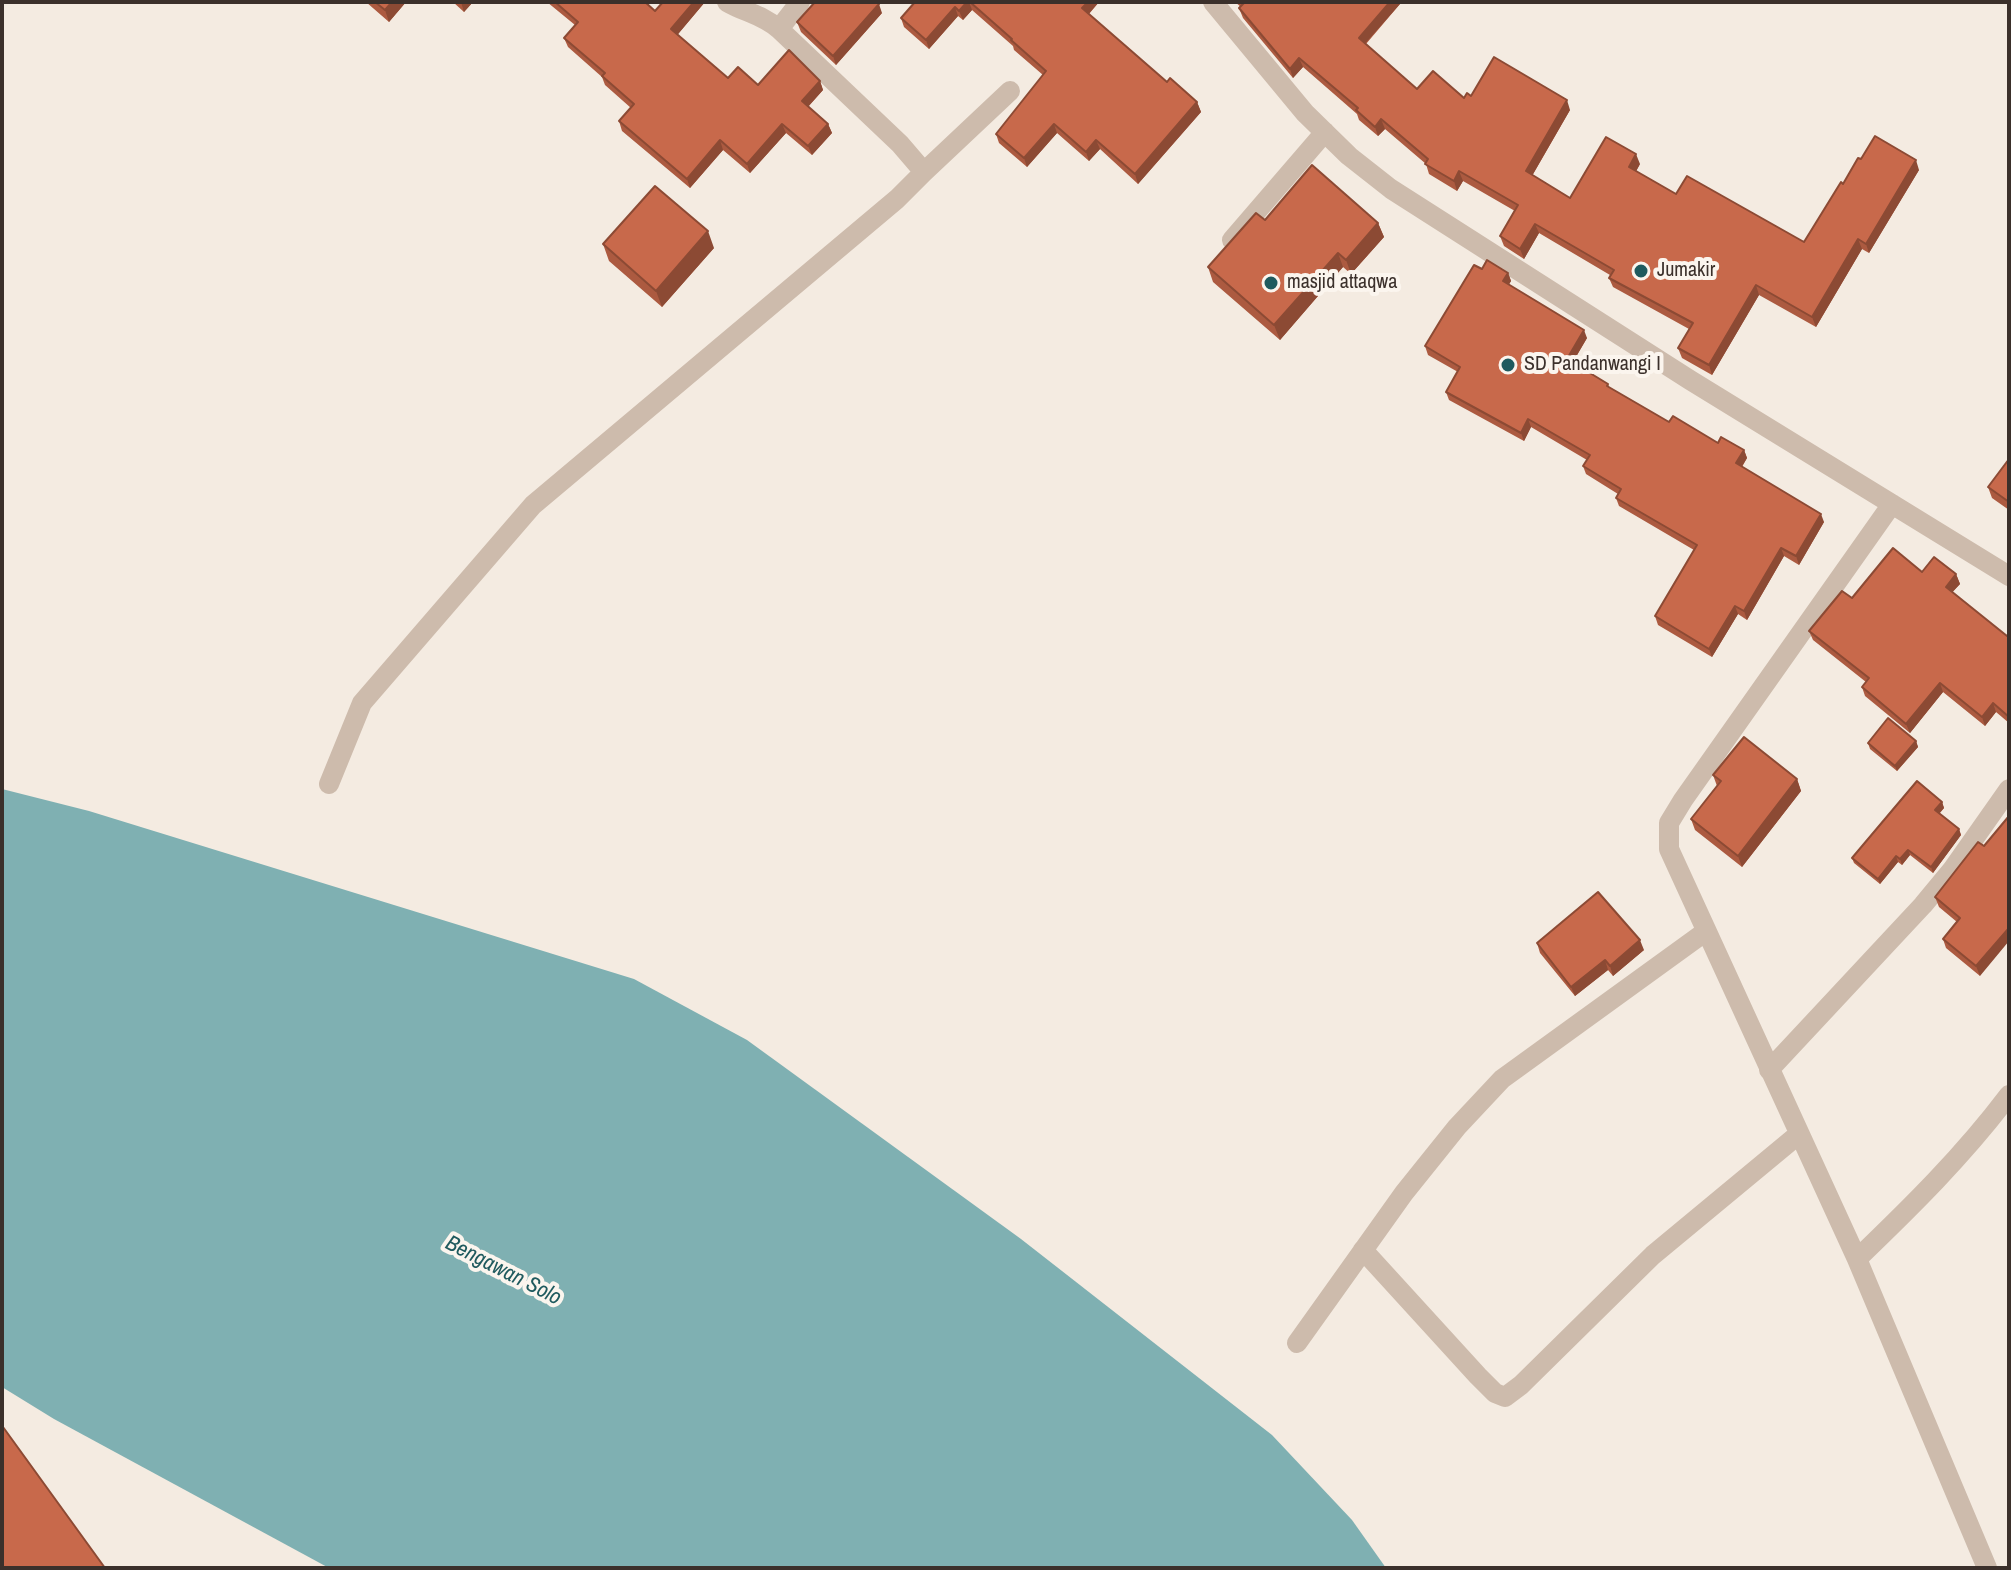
<!DOCTYPE html>
<html>
<head>
<meta charset="utf-8">
<style>
	body { margin:0 }
	#map { position:relative; width:2011px; height:1570px; overflow:hidden; background:#f4ebe1; font-family:"Archivo Narrow",sans-serif }
	canvas { display:block }
	.frame { position:absolute; inset:0; border:4px solid #3b302b; pointer-events:none }
</style>
</head>
<body>
<div id="map">
<canvas width="2011" height="1570"></canvas>
<div class="frame"></div>
</div>
<script>
const ctx = document.querySelector('canvas').getContext('2d');
ctx.lineJoin = 'round';
function fill(path, color) {
  ctx.fillStyle = color;
  ctx.fill(path, 'evenodd');
}
function strokePath(path, color, width, dash) {
  ctx.strokeStyle = color;
  ctx.lineWidth = width;
  ctx.lineCap = dash ? 'butt' : 'round';
  ctx.setLineDash(dash || []);
  ctx.stroke(path);
}
function write(font, color, halo, rows, align = 'center') {
  ctx.font = font + ' "Archivo Narrow",sans-serif';
  ctx.lineWidth = 8;
  ctx.setLineDash([]);
  ctx.textBaseline = 'middle';
  ctx.strokeStyle = halo;
  ctx.fillStyle = color;
  for (const [text, x, y, turn = 0] of rows) {
    ctx.save();
    ctx.translate(x, y);
    ctx.rotate((+turn || 0) * Math.PI / 180);
    ctx.textAlign = isNaN(turn) ? turn : align;
    if (halo) ctx.strokeText(text, 0, 0);
    ctx.fillText(text, 0, 0);
    ctx.restore();
  }
}
const water = new Path2D(`
	M2,789l87,22 545,168 113,61 274,199 251,196 80,85 34,48h-1057l-275,-149 -52,-32z`);
const minor = new Path2D(`
	M727,2c19,11 34,12 52,27l21,-27
	M1213,2l92,111 44,43 42,33 299,191 319,196
	M924,172l86,-81
	M1232,240l93,-108
	M1892,504l-209,296 -14,23v26l188,410 130,309
	M329,784l33,-81 171,-198 364,-306 27,-27 -24,-28 -121,-115
	M1769,1070l154,-165 29,-35 57,-81
	M1363,1250l115,126 17,17 10,4 16,-12 132,-130 146,-121
	M1857,1259c54,-52 106,-103 152,-164
	M1297,1343l107,-150 53,-66 45,-48 203,-147`);
const wall = new Path2D(`
	M366,2h40l-17,20z
	M453,2h20l-9,10z
	M547,2h98l10,9 8,-9h42l-28,33 51,43 30,7 62,-4 3,9 -15,17 20,17 4,9 -20,22 -26,-22 -36,40 -27,-23 -33,38 -68,-57 -3,-10 12,-13 -26,-23 -3,-8 -34,-30 -4,-9 11,-13z
	M915,2h184l-10,12 78,68 30,20 4,10 -63,72 -38,-35 -11,12 -32,-28 -30,34 -28,-24 -3,-9 47,-59 -29,-25 -1,-4 -41,-36 -9,10 -5,-4 -29,33 -25,-22 -3,-9z
	M1235,2h164l1,2 -34,40 51,45 47,9 7,-2 99,14 -38,66 38,22 70,-34 -4,7 40,23 128,48 57,-83 58,11 -50,83 -7,-4 -46,78 -57,-32 -47,80 -30,-17 -4,-10 11,-19 -76,-42 -4,-9 1,-3 -71,-42 -15,26 -20,-13 -4,-10 15,-25 -52,-30 -6,10 -28,-17 -3,-10 -41,-35 -7,7 -19,-16 -2,-6 -54,-47 -10,11 -50,-60 -4,-10 2,-1z
	M882,13l-46,52 -35,-33 -4,-10z
	M1265,220l113,3 6,14 -33,37 -8,-7 -63,73 -67,-58 -5,-15z
	M603,244l111,4 -52,59 -53,-46z
	M1482,269l26,4 3,8 -3,4 79,53 -14,24 35,22 1,3 60,35 49,21 26,7 3,8 -5,9 82,55 -25,43 -15,-9 -37,64 -9,-6 -26,43 -54,-32 -3,-9 39,-66 -75,-44 -3,-8 2,-4 -32,-20 -3,-8 4,-6 -56,-33 -7,14 -75,-41 -3,-8 12,-20 -30,-17 -3,-9z
	M2009,459v51l-17,-12 -4,-11z
	M1922,572l34,2 4,10 -8,8 55,44 2,-1v88l-13,-11 -11,14 -42,-34 -33,41 -45,-37 -3,-9 4,-5 -53,-42 -4,-9 43,-33z
	M1916,741l2,6 -21,24 -27,-22 -2,-6z
	M1713,775l84,4 4,12 -59,76 -47,-37 -4,-11 26,-33z
	M1942,802l2,6 -5,6 20,15 2,6 -28,38 -23,-18 -8,10 -4,-3 -18,22 -26,-21 -2,-5z
	M1984,846l-4,130 -34,-28 -3,-9 14,-17 -18,-15 -4,-10z
	M1537,943l107,7 -31,26 -5,-6 -33,26 -35,-43z`);
const shadedWall = new Path2D(`
	M392,2h14l-17,20 -4,-12z
	M461,2h12l-9,10z
	M694,2h11l-31,37 -3,-10z
	M967,2h2l3,8 -9,10 -4,-9z
	M1088,2h11l-14,16 -3,-10z
	M1390,2h9l1,2 -38,43 -3,-9z
	M879,4l3,9 -46,52 -3,-9z
	M955,7l3,9 -29,33 -3,-9z
	M1299,58l4,9 -10,11 -3,-9z
	M820,81l3,9 -18,20 -3,-9z
	M1567,100l3,10 -41,71 -3,-10z
	M1197,102l4,10 -63,72 -3,-10z
	M1381,119l4,10 -7,7 -3,-9z
	M782,124l4,9 -36,40 -3,-9z
	M828,124l4,9 -20,22 -4,-9z
	M1054,124l3,9 -30,34 -3,-9z
	M720,140l3,10 -33,38 -3,-9z
	M1096,140l4,9 -11,12 -3,-9z
	M1636,154l4,10 -7,13 -4,-10z
	M1916,160l3,10 -50,83 -3,-9z
	M1459,171l4,10 -6,10 -3,-10z
	M1378,223l6,14 -33,37 -5,-14z
	M1535,224l4,9 -15,26 -4,-10z
	M708,231l6,17 -52,59 -6,-16z
	M1858,239l4,10 -46,78 -4,-10z
	M1338,253l5,14 -63,73 -6,-15z
	M1508,273l3,8 -5,9 -3,-9z
	M1756,285l3,10 -47,80 -3,-10z
	M1584,330l3,8 -17,29 -3,-8z
	M1528,419l3,8 -7,14 -3,-8z
	M1744,450l3,8 -8,13 -3,-8z
	M1821,514l3,8 -25,43 -3,-9z
	M1781,548l3,8 -37,64 -3,-9z
	M1956,574l4,10 -11,12 -3,-9z
	M1735,606l3,8 -26,43 -3,-8z
	M1940,683l3,9 -33,41 -4,-9z
	M1993,703l3,9 -11,14 -3,-9z
	M1916,741l2,6 -21,24 -2,-5z
	M1797,779l4,12 -59,76 -4,-11z
	M1942,802l2,6 -7,8 -2,-6z
	M1959,829l2,6 -28,38 -2,-6z
	M1908,850l2,5 -8,10 -2,-6z
	M1896,856l2,6 -18,22 -2,-5z
	M2009,928v13l-29,35 -4,-10z
	M1640,940l4,10 -31,26 -3,-10z
	M1605,960l3,10 -33,26 -4,-9z`);
const building = new Path2D(`
	M375,2h17l-7,8z
	M555,2h90l10,9 8,-9h31l-23,27 57,49 10,-11 20,18 31,-35 31,31 -18,20 26,23 -20,22 -26,-22 -35,40 -27,-24 -33,39 -68,-58 15,-17 -32,-28 3,-3 -41,-35 14,-16z
	M815,2h62l2,2 -46,52 -36,-34z
	M915,2h52l-8,9 -4,-4 -29,33 -25,-22z
	M970,2h118l-6,6 85,74 3,-4 27,24 -62,72 -39,-34 -10,12 -32,-28 -30,34 -28,-24 50,-63 -35,-31 1,-1z
	M1243,2h147l-31,36 58,51 16,-18 31,27 3,-5 4,3 23,-39 73,43 -41,71 44,27 36,-61 30,17 -7,13 47,27 11,-18 117,66 37,-60 2,2 15,-26 3,1 14,-23 41,24 -50,84 -8,-5 -46,78 -56,-32 -47,80 -31,-17 15,-25 -84,-45 5,-8 -79,-46 -15,25 -20,-13 18,-31 -59,-34 -5,10 -29,-17 3,-5 -47,-40 -6,8 -19,-17 2,-2 -59,-50 -9,11 -51,-61 5,-5z
	M1312,165l66,58 -32,37 -8,-7 -64,72 -66,-58 48,-54 9,7z
	M655,186l53,45 -52,60 -53,-47z
	M1487,260l21,13 -5,8 81,49 -17,29 41,25 -1,2 62,36 4,-6 45,27 3,-6 23,13 -8,13 85,51 -25,42 -15,-8 -37,63 -9,-5 -26,43 -54,-33 42,-71 -81,-47 5,-9 -38,-23 7,-11 -62,-36 -7,14 -75,-41 14,-25 -35,-21 49,-81 8,4z
	M2009,459v43l-21,-15z
	M1893,548l29,24 12,-15 22,17 -10,13 61,49 2,-1v82l-16,-14 -11,14 -42,-34 -34,41 -44,-37 7,-9 -60,-47 33,-40 10,7z
	M1888,718l28,23 -21,25 -27,-23z
	M1744,737l53,42 -59,77 -47,-37 30,-38 -8,-6z
	M1917,781l25,21 -7,8 24,19 -28,38 -23,-17 -8,9 -4,-3 -18,23 -26,-21z
	M2009,816v112l-33,38 -33,-27 17,-21 -25,-21 43,-55 6,4z
	M1598,892l42,48 -30,26 -5,-6 -34,27 -34,-44z
	M2,1427h1l102,141h-103z`);
const markers = [
	[1641,271,8,"#1f5a5e"],
	[1271,283,8,"#1f5a5e"],
	[1508,365,8,"#1f5a5e"]
];
const poiNames = [
	["Jumakir",1657,271],
	["masjid attaqwa",1287,283],
	["SD Pandanwangi I",1524,365]
];
const waterNames = [
	["Bengawan Solo",503,1271,27]
];
fill(water, '#7fb0b2');
strokePath(minor, '#cdbbac', 20);
fill(wall, '#ac5a40');
fill(shadedWall, '#8c4a34');
fill(building, '#c8694b');
strokePath(building, '#8c4a34', 2);
for (const [x, y, r, color] of markers) {
  const dot = new Path2D();
  dot.arc(x, y, r, 0, 2 * Math.PI);
  ctx.fillStyle = color;
  ctx.fill(dot);
  strokePath(dot, '#fbf5ee', 3);
}
write('20px', '#3b302b', '#fbf5ee', poiNames, 'left');
write('italic 22px', '#1f5a5e', '#fbf5ee', waterNames);
</script>
</body>
</html>
